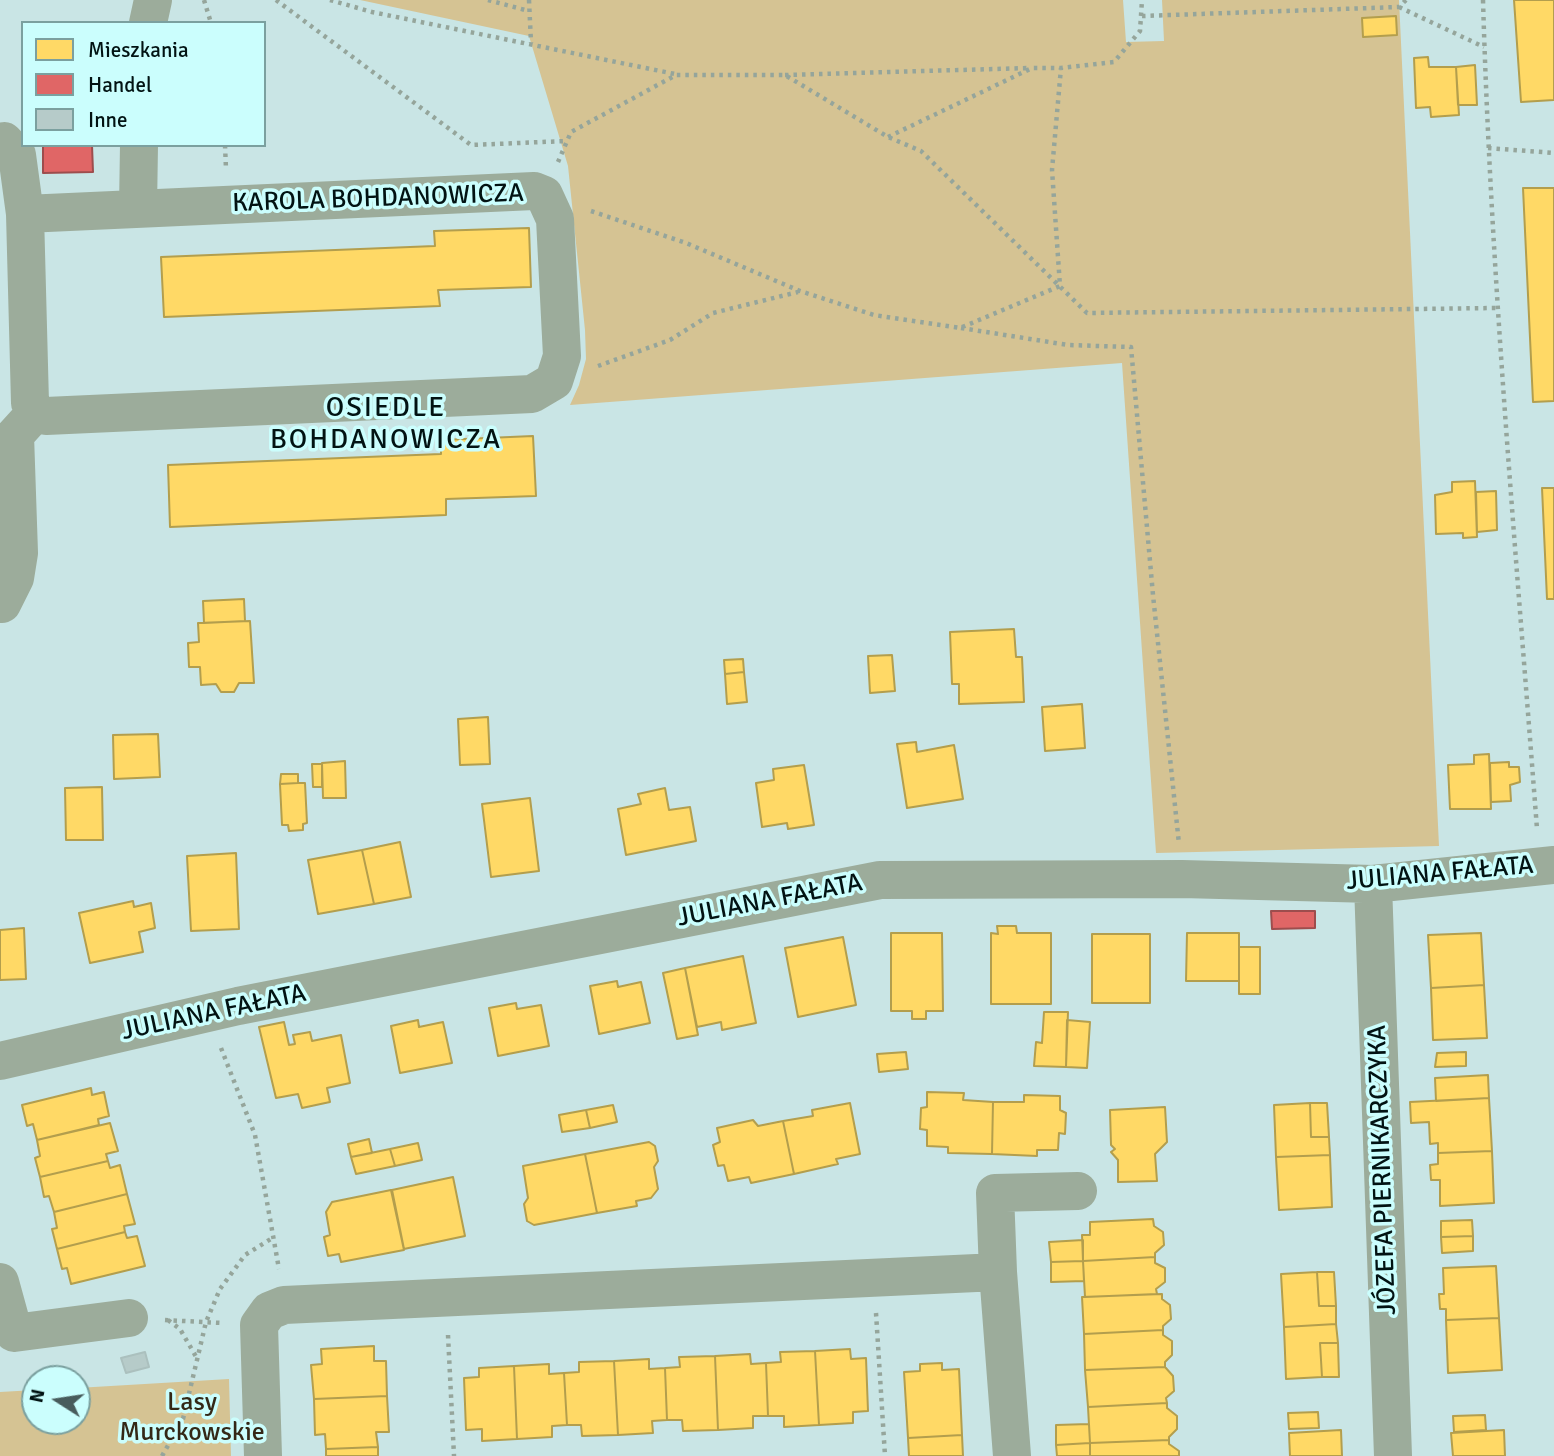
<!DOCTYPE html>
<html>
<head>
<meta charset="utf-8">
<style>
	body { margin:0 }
	#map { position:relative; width:1554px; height:1456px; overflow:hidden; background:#c9e5e5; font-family:Signika,sans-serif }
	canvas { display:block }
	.legend { position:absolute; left:21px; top:21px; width:245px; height:126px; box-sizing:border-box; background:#cbfefd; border:2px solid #7ba09f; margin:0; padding:9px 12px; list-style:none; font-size:21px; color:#021313 }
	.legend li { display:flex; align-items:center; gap:14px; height:35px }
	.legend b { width:35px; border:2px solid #7ba09f }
	.north { position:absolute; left:21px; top:1365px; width:70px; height:70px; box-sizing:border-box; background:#cbfefd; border:2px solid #7ba09f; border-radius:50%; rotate:282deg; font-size:19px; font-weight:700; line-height:28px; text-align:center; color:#021313 }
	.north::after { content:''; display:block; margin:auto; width:24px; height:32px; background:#485c5c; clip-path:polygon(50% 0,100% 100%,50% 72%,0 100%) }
</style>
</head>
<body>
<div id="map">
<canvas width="1554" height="1456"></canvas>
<ul class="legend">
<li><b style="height:19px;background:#ffd966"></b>Mieszkania</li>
<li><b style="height:19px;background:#e06666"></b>Handel</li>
<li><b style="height:19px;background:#b6cbc9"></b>Inne</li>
</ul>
<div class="north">N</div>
</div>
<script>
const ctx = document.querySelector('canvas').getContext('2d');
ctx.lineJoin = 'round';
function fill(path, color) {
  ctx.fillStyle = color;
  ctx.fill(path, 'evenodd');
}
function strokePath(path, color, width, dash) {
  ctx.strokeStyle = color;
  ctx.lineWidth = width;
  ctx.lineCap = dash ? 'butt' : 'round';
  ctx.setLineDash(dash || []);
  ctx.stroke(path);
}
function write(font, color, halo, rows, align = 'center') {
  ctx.font = font + ' Signika,sans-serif';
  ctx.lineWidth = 7;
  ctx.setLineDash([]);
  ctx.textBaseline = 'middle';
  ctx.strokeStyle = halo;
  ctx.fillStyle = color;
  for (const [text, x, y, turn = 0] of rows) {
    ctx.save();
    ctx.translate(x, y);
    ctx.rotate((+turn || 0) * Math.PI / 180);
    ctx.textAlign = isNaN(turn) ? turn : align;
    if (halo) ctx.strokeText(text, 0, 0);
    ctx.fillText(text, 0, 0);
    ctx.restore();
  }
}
const green = new Path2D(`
	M360,0h763l3,42 38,-1 -2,-41h237l40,846 -283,7 -34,-490 -552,42 9,-20 7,-26 -1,-29 -17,-164 -39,-130z
	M229,1379l2,77h-231v-64l35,-2v31h42v-33z`);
const homes = new Path2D(`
	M1514,0h40v100l-33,2z
	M1396,16l1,19 -34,2 -1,-19z
	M1428,57l1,10h27l3,48 -28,2 -1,-10 -14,1 -2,-50z
	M1475,65l2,40h-19l-2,-38z
	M1523,188h31v213l-21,1z
	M529,228l2,59 -93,3 2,16 -276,11 -3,-60 274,-11 -1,-15z
	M533,436l3,60 -90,3v16l-276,12 -2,-62 273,-11v-14z
	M1475,481l2,56 -14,1v-5l-27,1 -1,-39 17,-3v-10z
	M1542,488h12v111h-7z
	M1496,491l1,39 -20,2 -1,-40z
	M244,599l1,22 -41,2 -1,-22z
	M250,621l4,62h-15l-5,9h-13l-5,-8 -15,1 -1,-18h-11l-1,-24 11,-1 -1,-19z
	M1014,629l2,28h6l2,45 -65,2v-20h-7l-2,-52z
	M892,655l3,36 -25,2 -2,-37z
	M743,659l1,13 -19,2 -1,-14z
	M744,672l3,30 -20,2 -2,-30z
	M1082,704l3,44 -40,3 -3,-44z
	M488,717l2,47 -30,1 -2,-46z
	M158,734l2,43 -46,2 -1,-44z
	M916,742l1,10 37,-7 9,54 -56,9 -10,-64z
	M1489,754l2,55h-41l-2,-44 26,-1v-9z
	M345,761l1,37h-23l-1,-35z
	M1509,762v5h10l1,15 -10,3 1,16 -20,1 -1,-39z
	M312,764h10v23h-9z
	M804,765l10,60 -26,4 -1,-6 -25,4 -6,-44 18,-3 -1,-11z
	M281,774h17v9l-18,1z
	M298,783h7l2,40 -4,1v6l-14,1 -1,-6h-6l-2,-41z
	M102,787l1,53h-37l-1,-52z
	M665,788l4,22 21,-3 6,34 -70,14 -8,-46 23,-5 -3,-10z
	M530,798l9,73 -48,6 -9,-73z
	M400,842l11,55 -37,7 -12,-54z
	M362,850l12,54 -56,10 -10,-54z
	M236,853l3,76 -48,2 -4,-75z
	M133,901l1,6 17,-4 4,25 -16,4 4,20 -53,11 -11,-50z
	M997,926h19l1,7h34v71h-60v-71l7,1z
	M24,928l2,51 -26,1v-50z
	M891,933h51l1,78h-17v8h-14v-8h-21z
	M1187,933h52v48h-53z
	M1481,933l3,52 -53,3 -3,-53z
	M1092,934h58v69h-58z
	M843,937l13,68 -58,12 -13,-69z
	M1239,947h21v47h-21z
	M743,956l13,67 -34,7 -1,-8 -24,5 -12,-59z
	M685,968l13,67 -21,4 -14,-66z
	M617,981l1,6 23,-5 9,41 -51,11 -9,-48z
	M1484,985l3,53 -54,2 -2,-52z
	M516,1003l1,6 24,-4 8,41 -51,10 -9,-48z
	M1044,1012h24l-2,55 -32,-1 2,-24 6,1z
	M418,1020l1,7 24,-5 9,41 -52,10 -9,-47z
	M1067,1020l23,2 -3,46 -21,-1z
	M284,1022l5,23 6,-1 -2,-9 17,-3 2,9 29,-6 9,48 -23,5 3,14 -28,6 -4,-14 -22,4 -17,-71z
	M906,1052l2,17 -29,3 -2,-18z
	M1466,1052v14l-31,1 2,-14z
	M1488,1075l1,23 -53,3 -1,-23z
	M91,1088l1,7 12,-3 5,24 -11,3 1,6 -62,15 -4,-16 -6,2 -5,-21z
	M927,1092l37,1 -1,7 30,2 -1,52 -44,-1v-6l-21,-1v-16l-7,-1 1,-21 6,-1z
	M1024,1095l36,1v14l6,3 -1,21 -6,-1 -1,17h-21v6l-45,-2 1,-52h31z
	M1489,1098l3,53 -54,2v-10l-8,1 -1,-22 -18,1 -1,-21z
	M850,1103l10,51 -24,5 2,5 -44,10 -11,-53 30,-5 -1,-6z
	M1310,1103l1,34h18l1,18 -54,2 -2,-52z
	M1310,1103h17l2,34h-18z
	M613,1105l4,17 -27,6 -4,-18z
	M1165,1107l2,35 -12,12 2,27 -39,1v-22l-7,-8 4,-3 -4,-4 -1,-35z
	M586,1110l4,18 -28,4 -3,-17z
	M753,1120l5,6 25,-5 11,53 -43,9 -2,-6 -21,4 -4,-16 -6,1 -5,-21 7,-3 -3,-14z
	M110,1123l8,28 -12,3 2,7 -68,16 -5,-19 5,-2 -3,-16z
	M369,1139l3,14 -21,4 -3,-13z
	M649,1142l6,4 3,15 -4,6 4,22 -7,9 -15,3 1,5 -40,7 -12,-59z
	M418,1143l4,17 -27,6 -5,-17z
	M390,1149l5,17 -39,8 -5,-17z
	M1492,1151l2,52 -54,3v-26h-9l-1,-15 8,-1v-11z
	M585,1154l12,59 -63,12 -7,-4 -3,-17 4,-6 -5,-32z
	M1330,1155l2,52 -53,3 -3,-53z
	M108,1161l2,7 10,-3 7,29 -73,18 -5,-16 -5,1 -4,-20z
	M453,1177l12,59 -61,13 -12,-59z
	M391,1190l13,60 -63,12 -2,-8 -11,2 -4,-19 6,-2 -4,-23 6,-10z
	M127,1194l8,30 -11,2 1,6 -68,17 -5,-20 5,-1 -3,-16z
	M1153,1219l1,7 9,6 1,13 -9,8v4l-72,4 -1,-26h8v-13z
	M1472,1220l1,16 -32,1v-16z
	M125,1232l2,6 10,-2 8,30 -74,18 -4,-16 -5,1 -5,-20z
	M1473,1236v15l-31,2 -1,-16z
	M1083,1240v21l-32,1 -2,-20z
	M1155,1257v6l10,5v14l-9,7 1,5 -72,3 -2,-36z
	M1083,1261l1,20 -33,1v-20z
	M1496,1266l3,52 -53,2v-11h-6l-1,-15h5l-1,-26z
	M1317,1272l2,34h17v18l-52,3 -3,-53z
	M1317,1272h17l2,34h-17z
	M1162,1294v5l8,6 1,14 -8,7v4l-79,4 -2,-37z
	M1499,1318l3,52 -54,3 -2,-53z
	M1336,1324l2,19h-18l2,34 -36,2 -2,-52z
	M1163,1330v5l9,6v14l-7,7v5l-80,3 -1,-36z
	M1320,1343h18l1,34h-17z
	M374,1346v15h12l1,35 -73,3 -3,-34 11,-1 -1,-15z
	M850,1349l1,10 15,-1 2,53 -15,1v11l-34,2 -4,-74z
	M815,1351l4,74 -35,2v-11h-16l-2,-53 15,-1 -1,-10z
	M750,1354l1,10 15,-1 2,53h-15v12l-35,2 -3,-74z
	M715,1356l3,74 -35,1 -1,-11h-15l-2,-52 15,-1 -1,-10z
	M649,1359v10l16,-1 2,52 -15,1 1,12 -35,2 -4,-74z
	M614,1361l4,74 -36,1 -1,-11h-14l-3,-52 15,-1v-10z
	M942,1363v7l17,-1 3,66 -54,3 -4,-66 16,-1v-7z
	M549,1364v10l15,-1 3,52 -15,1v11l-35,2 -3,-73z
	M514,1366l3,73 -35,2v-12l-16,1 -2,-52 15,-1v-9z
	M1165,1367l8,9 1,15 -8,7 1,5 -79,4 -3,-37z
	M387,1396l2,36h-13l2,15 -52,2 -1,-15 -10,1 -1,-36z
	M1167,1403v5l10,8v13l-8,8v3l-79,3 -2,-36z
	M1318,1412l1,16 -30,1 -1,-16z
	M1485,1415l1,15 -32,2 -1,-16z
	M1089,1424l1,19 -34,2v-20z
	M1341,1430l1,26h-52l-1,-23z
	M1504,1430l1,26h-52l-2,-23z
	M962,1435l1,21h-54l-1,-18z
	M1169,1440v4l10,7v5h-89v-13z
	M1090,1443v13h-33l-1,-11z
	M378,1447v9h-52v-7z`);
const shops = new Path2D(`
	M43,145h49l1,27 -50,1z
	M1271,911h44v17l-43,1z`);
const building = new Path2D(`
	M145,1352l4,15 -23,6 -5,-15z`);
const path = new Path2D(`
	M204,0l7,23
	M276,0l195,145 95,-4
	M330,0l42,12 303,62
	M488,0l41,11
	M529,0l2,43
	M1483,0c8,277 33,553 54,829
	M1399,7l85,40
	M1142,16l257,-9 7,-7
	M785,75l244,-7
	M888,137l144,-69h29l53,-6 26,-31 2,-31
	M225,145l1,24
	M1488,148l66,5
	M558,162l13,-30 105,-57h109l103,62 33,14 166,162 410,-5
	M591,211l95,32 114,48 74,24 86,13 100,-42 -8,-116 9,-102
	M961,328l107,17 63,2 22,248 26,249
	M598,366l72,-26 43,-27 85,-21
	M221,1048l34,87 24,134
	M876,1313l9,143
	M165,1320l57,3
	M168,1320l12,9 18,31
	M448,1335l6,121
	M162,1456l21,-37 23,-97 14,-33 25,-34 29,-18`);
const minor = new Path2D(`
	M148,23l5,-23
	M0,142l4,-1 13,14 8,59 5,189 5,10 11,3 486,-22 22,-13 8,-25 -7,-137 -11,-24 -10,-4 -509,23
	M138,209l1,-64
	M2,604l13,-26 4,-25 -4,-118 20,-22
	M1373,884l20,572
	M0,1061l238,-55 642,-126 302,-1 191,5 181,-19
	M998,1272l-3,-79 83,-2
	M0,1282l14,51 115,-15
	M263,1456l-4,-131 10,-14 15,-6 714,-33 14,184`);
const streetNames = [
	["KAROLA BOHDANOWICZA",378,199,-2],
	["JULIANA FAŁATA",1440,874,-5],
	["JULIANA FAŁATA",770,901,-11],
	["JULIANA FAŁATA",214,1013,-12],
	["JÓZEFA PIERNIKARCZYKA",1383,1170,-92]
];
const parkNames = [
	["Lasy",192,1403],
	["Murckowskie",192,1433]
];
const neighbourhoodNames = [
	["OSIEDLE",386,409],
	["BOHDANOWICZA",386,441]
];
fill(green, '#d5c393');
fill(homes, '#ffd966');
strokePath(homes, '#b39e4d', 2);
fill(shops, '#e06666');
strokePath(shops, '#9d4d4d', 2);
fill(building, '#b6cbc9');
strokePath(building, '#abc0be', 2);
strokePath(path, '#95a59b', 4.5, [3.5, 5]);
strokePath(minor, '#9cac9b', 38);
write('26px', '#021313', '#cbfefd', streetNames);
write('26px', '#342817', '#cbfefd', parkNames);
ctx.letterSpacing = '2px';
write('28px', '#021313', '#cbfefd', neighbourhoodNames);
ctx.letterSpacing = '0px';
</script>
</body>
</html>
